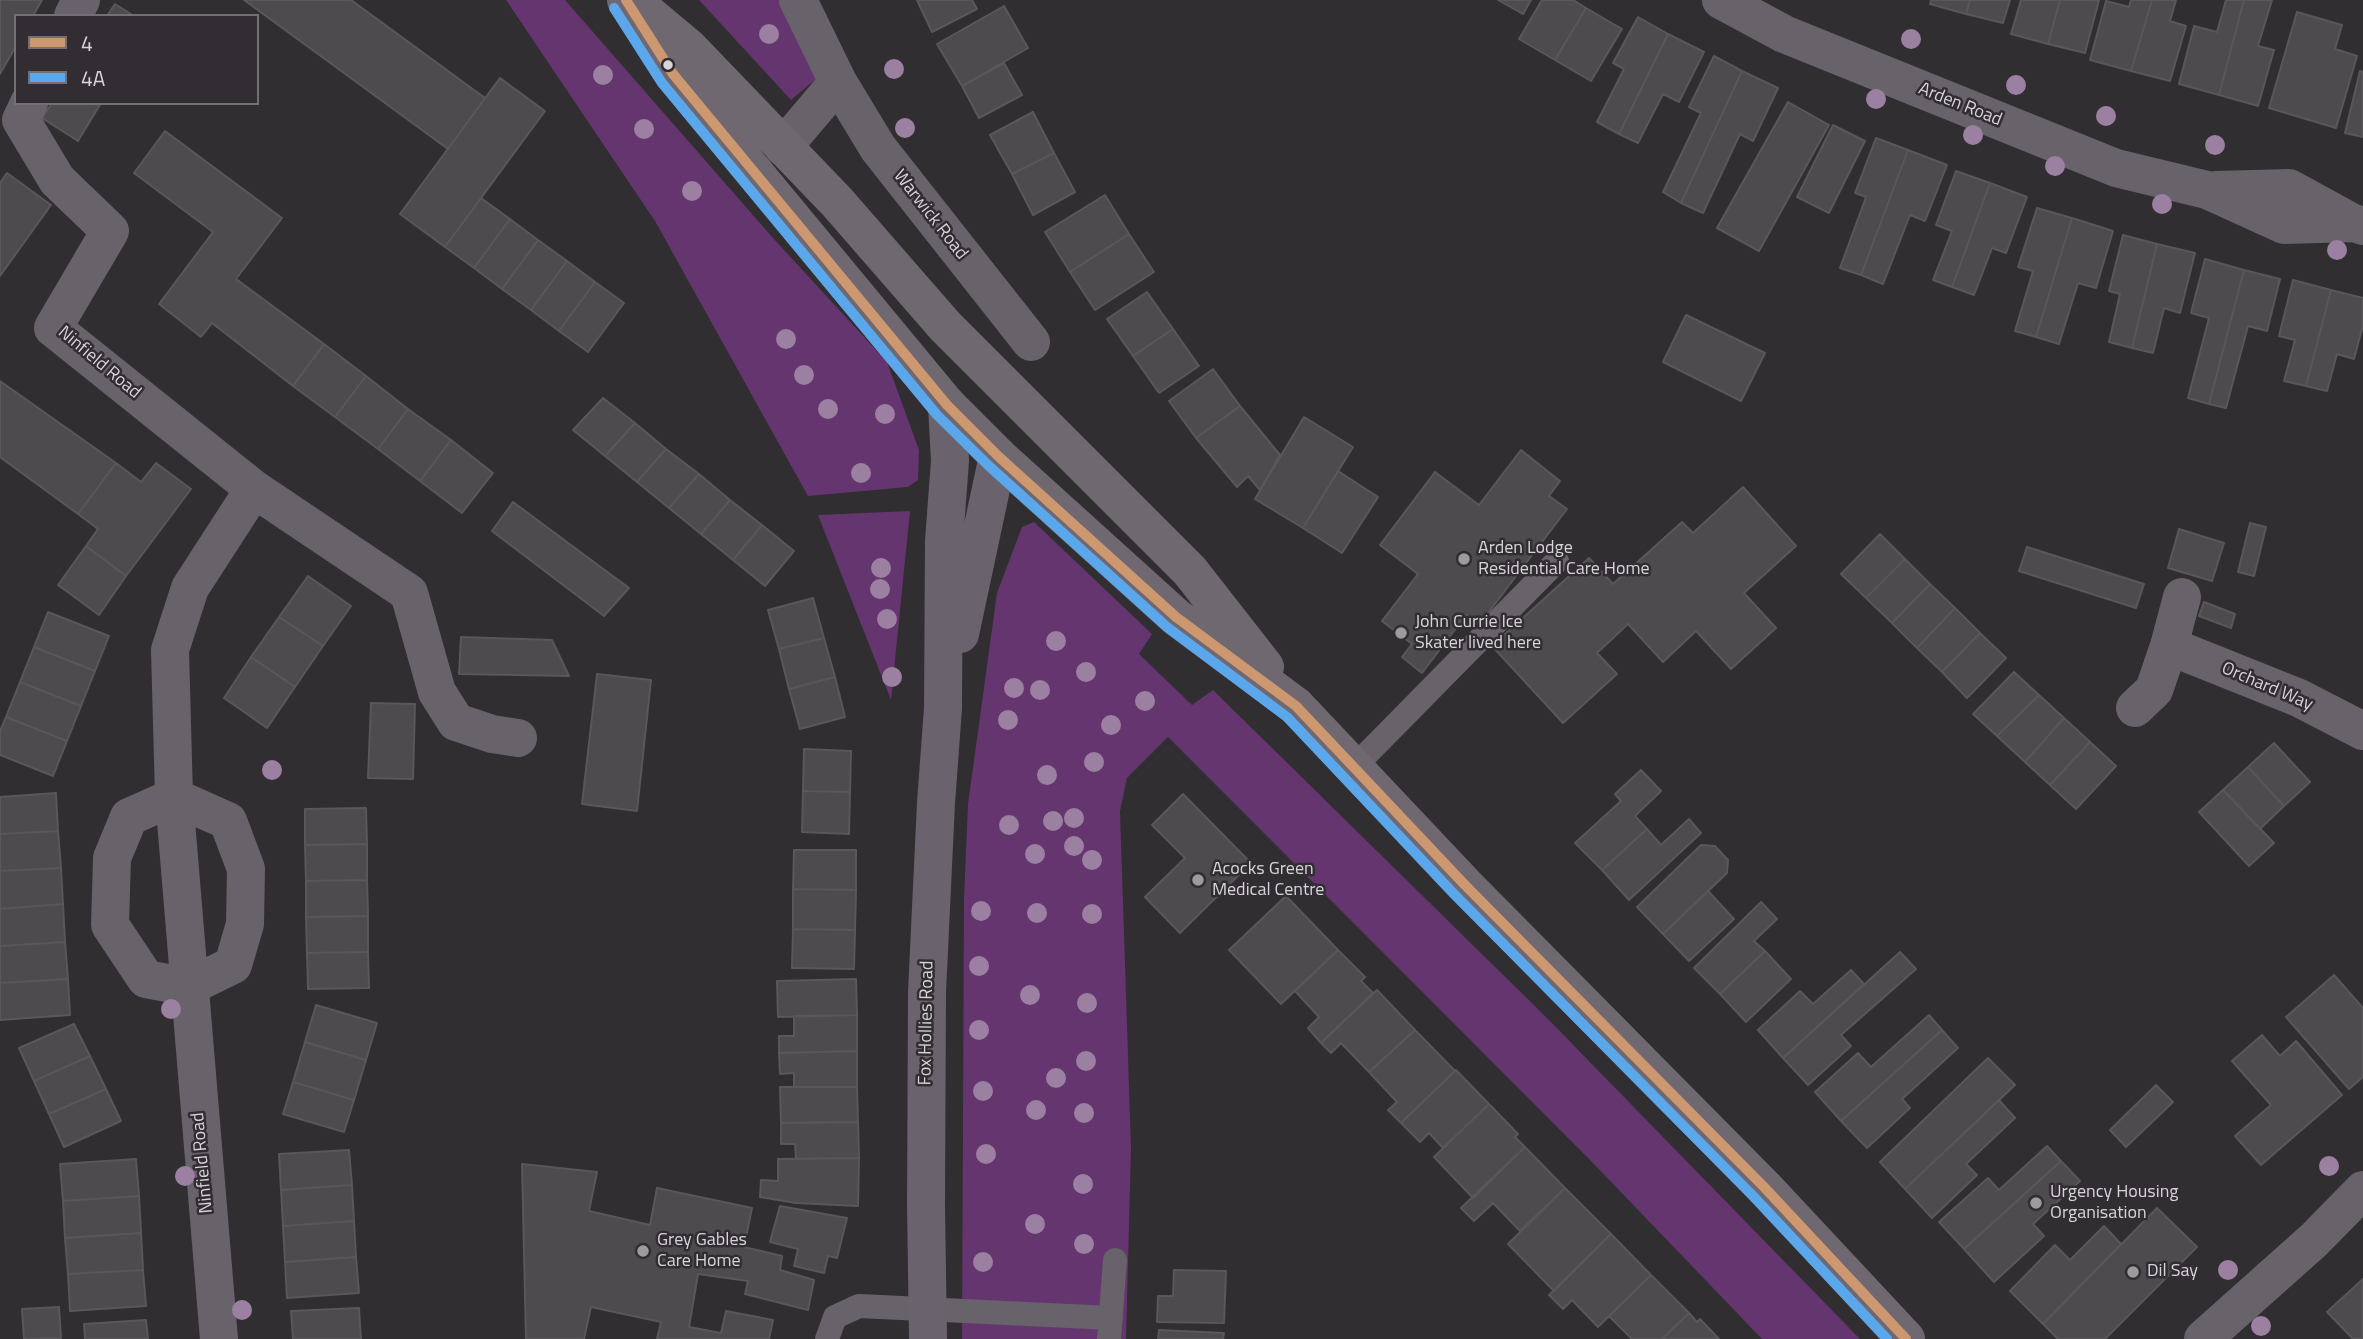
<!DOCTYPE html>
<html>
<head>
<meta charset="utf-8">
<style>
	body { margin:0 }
	#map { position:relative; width:2363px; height:1339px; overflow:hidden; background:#302e31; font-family:"Titillium Web",sans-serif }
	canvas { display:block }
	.legend { position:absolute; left:14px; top:14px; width:245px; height:91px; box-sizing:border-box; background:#312d32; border:2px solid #737074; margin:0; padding:9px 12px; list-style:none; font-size:21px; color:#d7d5d8 }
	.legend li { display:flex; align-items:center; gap:14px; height:35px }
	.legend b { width:35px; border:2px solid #737074 }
</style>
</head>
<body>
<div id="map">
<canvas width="2363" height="1339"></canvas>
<ul class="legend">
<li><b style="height:9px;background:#cd976f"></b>4</li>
<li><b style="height:9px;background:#5aa8eb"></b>4A</li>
</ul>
</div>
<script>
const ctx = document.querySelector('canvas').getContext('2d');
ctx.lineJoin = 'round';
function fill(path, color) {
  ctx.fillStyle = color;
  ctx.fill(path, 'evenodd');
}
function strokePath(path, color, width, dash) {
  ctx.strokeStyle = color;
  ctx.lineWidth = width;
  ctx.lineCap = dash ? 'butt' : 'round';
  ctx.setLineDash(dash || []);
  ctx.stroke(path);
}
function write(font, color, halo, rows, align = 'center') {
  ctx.font = font + ' "Titillium Web",sans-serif';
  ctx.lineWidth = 5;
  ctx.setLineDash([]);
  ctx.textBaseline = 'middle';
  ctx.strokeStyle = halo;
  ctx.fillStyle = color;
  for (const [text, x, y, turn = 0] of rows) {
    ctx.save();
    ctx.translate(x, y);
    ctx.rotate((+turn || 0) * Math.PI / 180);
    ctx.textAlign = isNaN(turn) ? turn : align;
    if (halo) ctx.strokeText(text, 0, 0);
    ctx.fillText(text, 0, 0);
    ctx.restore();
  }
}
const green = new Path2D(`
	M506,0h59l208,238 114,124 32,88 -1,30 -10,7 -100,9 -153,-275z
	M699,0h81l37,78 -26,22z
	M910,511l-19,189 -73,-185z
	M1034,522l118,112 -13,20 53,51 21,-15 333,327 314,322h-98l-170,-177 -424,-425 -41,41 -7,33 11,338 -5,190h-164l2,-439 4,-96 29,-211 25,-66z`);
const building = new Path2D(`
	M0,0h42l-9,16h-17v30l-16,28z
	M244,0h107l134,98 -37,51z
	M917,0h55l5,9 -45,23z
	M1498,0h33l-8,14z
	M1542,0h31l13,8 -31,52 -36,-21z
	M1931,0h39l-4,14 -36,-10z
	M1970,0h40l-7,23 -37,-9z
	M2021,0h39l-12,44 -37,-10z
	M2060,0h39l-14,53 -37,-9z
	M2131,0h21l-21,71 -41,-11 16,-59 23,6z
	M2152,0h24l-6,21 16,5 -16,55 -39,-10z
	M2226,0h18l-25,95 -40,-11 15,-58 23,6z
	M2244,0h28l-14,46 16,4 -16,56 -39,-11z
	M115,4l19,12h-27z
	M1004,6l24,42 -66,38 -25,-42z
	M1586,8l36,21 -31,52 -36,-21z
	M2297,12l45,13 -7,24 22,7 -21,72 -67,-20z
	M1638,17l30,17 -49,100 -22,-12 27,-53 -11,-6z
	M1668,34l36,18 -25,50 -16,-8 -25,49 -19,-9z
	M1714,56l28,15 -61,132 -18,-11 38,-79 -12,-6z
	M1004,63l18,32 -43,23 -17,-32z
	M1742,71l36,17 -25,53 -13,-7 -37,79 -22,-10z
	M2360,71l3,1v65l-18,-4z
	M500,78l45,33 -100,136 -45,-33z
	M1788,102l41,23 -70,126 -42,-23z
	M52,103h49l-23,38 -36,-23z
	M1033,112l21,41 -42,21 -22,-39z
	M1833,125l32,16 -36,72 -32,-16z
	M165,131l117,87 -46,61 88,65 -31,42 -81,-63 -11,14 -42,-33 54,-72 -79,-59z
	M1876,138l32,12 -47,125 -21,-7 26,-71 -11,-4z
	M1908,150l39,15 -22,56 -15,-6 -27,69 -22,-9z
	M1054,153l21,39 -42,23 -21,-41z
	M1956,171l34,12 -38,104 -19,-7 19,-49 -16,-6z
	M7,173l44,32 -51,71v-93z
	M1990,183l37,14 -21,56 -14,-5 -18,47 -22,-8z
	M1105,195l24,39 -59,38 -25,-40z
	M481,198l29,21 -36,49 -29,-21z
	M2037,208l35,10 -36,119 -21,-6 18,-60 -15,-4z
	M2072,218l41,13 -17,57 -18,-5 -19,61 -23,-7z
	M510,219l28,21 -36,49 -28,-21z
	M1129,234l25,38 -59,38 -25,-38z
	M2123,235l34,9 -25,104 -23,-6 11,-48 -11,-3z
	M538,240l29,21 -36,49 -29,-21z
	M2157,244l38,9 -15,60 -16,-5 -11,45 -21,-5z
	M2205,259l39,11 -35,134 -21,-6 21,-80 -18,-5z
	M567,261l28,21 -36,49 -28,-21z
	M2244,270l36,9 -13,52 -19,-5 -22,82 -17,-4z
	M2293,280l38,10 -25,96 -22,-5 11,-41 -16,-4z
	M595,282l29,21 -36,49 -29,-21z
	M2331,290l32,8v27l-9,34 -17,-5 -10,37 -21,-5z
	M1147,292l26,37 -40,27 -26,-37z
	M1686,315l79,38 -24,48 -78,-39z
	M1173,329l26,37 -40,27 -26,-37z
	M324,344l42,32 -31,41 -42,-31z
	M1213,369l27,37 -44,32 -27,-37z
	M366,376l42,33 -30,40 -43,-32z
	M0,381l116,82 -38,51 -78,-57z
	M603,398l32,25 -30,33 -32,-26z
	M1240,406l40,49 -20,35 -12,-14 -11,11 -41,-49z
	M408,409l43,31 -31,41 -42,-32z
	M1304,417l49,30 -50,81 -48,-29z
	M635,423l31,26 -29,33 -32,-26z
	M451,440l42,33 -31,40 -42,-32z
	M666,449l33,25 -30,34 -32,-26z
	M1521,450l39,31 -11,15 18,13 -88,116 -13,-10 -44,58 -20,-16 10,-13 -30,-23 36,-47 -38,-29 55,-73 44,33z
	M116,463l25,19 15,-19 35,26 -65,87 -40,-30 12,-17 -20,-15z
	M1338,471l40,26 -36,56 -39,-25z
	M699,474l31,26 -29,34 -32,-26z
	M1743,487l53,59 -52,47 32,35 -45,41 -35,-38 -33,31 -35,-38 -31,29 20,21 -54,49 -71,-77 97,-88 24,26 69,-62 11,11z
	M730,500l32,25 -29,35 -32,-26z
	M513,502l116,86 -25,28 -112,-85z
	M2250,523l16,4 -12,49 -16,-4z
	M762,525l32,26 -29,35 -32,-26z
	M2179,529l45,14 -12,38 -44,-13z
	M1880,534l25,25 -39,39 -25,-24z
	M86,546l40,30 -27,39 -41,-30z
	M2027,547l117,37 -8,24 -117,-37z
	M1905,559l25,25 -38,39 -26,-25z
	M308,576l43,30 -28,40 -44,-29z
	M1930,584l25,24 -38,40 -25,-25z
	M813,598l11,40 -45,11 -11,-39z
	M2204,602l31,12 -4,14 -32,-12z
	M1955,608l25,25 -38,39 -25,-24z
	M48,612l61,24 -14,35 -61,-24z
	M279,617l44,29 -28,41 -44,-30z
	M1980,633l26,25 -39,40 -25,-26z
	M461,637l91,3 17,36 -110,-2z
	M824,638l11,39 -46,12 -10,-40z
	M34,647l61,24 -14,35 -61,-24z
	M251,657l44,30 -28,41 -43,-30z
	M2014,672l25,23 -42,41 -24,-22z
	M597,674l54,6 -14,131 -55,-7z
	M835,677l10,40 -45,12 -11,-40z
	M20,682l61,24 -14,35 -61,-24z
	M2039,695l25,23 -39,44 -28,-26z
	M371,703l44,1 -2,75 -45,-1z
	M6,717l61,24 -14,35 -53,-21v-24z
	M2064,718l26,24 -40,43 -25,-23z
	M2090,742l26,24 -40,43 -26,-24z
	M2274,743l36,39 -26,24 -36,-39z
	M804,749l47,2 -1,41 -47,-1z
	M2248,767l36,39 -24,23 -37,-39z
	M1641,770l20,21 -26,25 12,13 -45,41 -27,-27 46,-42 -6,-7z
	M2223,790l51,53 -25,23 -50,-54z
	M803,791l47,1 -1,42 -47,-2z
	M56,793l2,38 -58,3v-37z
	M1183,794l68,69 -71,70 -35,-36 40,-39 -33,-33z
	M366,808l1,36 -62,1v-36z
	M1689,819l12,14 -72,67 -27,-30 45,-41 14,16z
	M58,831l3,37 -61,3v-37z
	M367,844v36l-61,1 -1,-36z
	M1701,845l14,1 13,14 -1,13 -64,61 -26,-27z
	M794,850h62v40l-63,-1z
	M61,868l2,36 -63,5v-38z
	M367,880l1,36 -62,1v-36z
	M793,889l63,1 -1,40 -62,-1z
	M1708,891l26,28 -45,42 -26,-27z
	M1286,896l52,54 -57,54 -52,-54z
	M1761,902l16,17 -23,22 11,10 -45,43 -26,-26z
	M63,904l2,38 -65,4v-37z
	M368,916v36l-61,1 -1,-36z
	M793,929l62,1 -1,39 -62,-1z
	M65,942l3,37 -68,4v-37z
	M1338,950l27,27 -4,4 12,12 -52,50 -13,-15 11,-11 -24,-26z
	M1765,951l26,28 -45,43 -26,-28z
	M368,952l1,36 -61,1 -1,-36z
	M1900,952l16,17 -75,66 10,11 -43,39 -25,-27z
	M1851,970l13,14 -81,74 -25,-28 42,-39 13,13z
	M2334,975l29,33v69l-14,12 -63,-72z
	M68,979l2,36 -70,5v-37z
	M856,979l1,36 -79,2 -1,-36z
	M1377,990l38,40 -46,42 -28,-29 -10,10 -10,-10z
	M316,1005l61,18 -11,37 -61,-18z
	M857,1015v36l-78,2v-17h15v-20z
	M1929,1015l13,15 -101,91 -26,-29 43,-39 13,14z
	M74,1024l16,32 -56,25 -15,-33z
	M1415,1030l40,41 -54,52 -13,-13 9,-8 -28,-30z
	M1942,1030l16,18 -56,51 8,9 -43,40 -26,-27z
	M2262,1035l18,21 16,-15 46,54 -81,70 -26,-29 36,-31 -39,-44z
	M305,1042l61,18 -12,40 -61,-18z
	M857,1051v36h-63v-14l-14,1 -1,-21z
	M90,1056l16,33 -57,25 -15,-33z
	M1988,1058l27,27 -110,104 -25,-27z
	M1456,1070l33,34 -46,44 -14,-15 -9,9 -19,-19z
	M293,1082l61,18 -10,32 -61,-18z
	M2156,1085l17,17 -47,45 -16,-17z
	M780,1087h77l1,35 -77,1z
	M106,1089l15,32 -57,26 -15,-33z
	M1999,1100l16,18 -49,46 11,11 -45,43 -27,-29z
	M1489,1104l29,30 -3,3 10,10 -52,51 -39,-41z
	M858,1122l1,36 -63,1 -1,-15h-14v-21z
	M2047,1146l14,15 -97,88 -25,-27 49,-44 11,12z
	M1525,1147l40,41 -45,43 -27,-28 -19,18 -13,-13z
	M349,1150l3,35 -71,5 -2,-36z
	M859,1158l-1,48 -62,-3 -36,-6 1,-17 17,1v-22z
	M136,1159l3,37 -76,5 -3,-37z
	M2061,1161l19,20 -47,43 11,12 -50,46 -30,-33z
	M522,1164l75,8 -8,39 61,14 7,-37 95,20 -8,39 38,9 -2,14 34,10 -6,30 -63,-16 3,-13 -50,-7 -9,53 32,6 5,-22 47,9 -4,19h-112l4,-17 -70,-15 -7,32h-58z
	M352,1185l2,36 -71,5 -2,-36z
	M1565,1188l46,46 -57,57 -46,-47z
	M139,1196l2,37 -76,5 -2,-37z
	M780,1206l67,12 -10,40 -9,-2 -4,17 -30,-7 4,-17 -28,-7z
	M2157,1208l40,39 -92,92h-47l-15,-15z
	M354,1221l2,36 -71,5 -2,-36z
	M2104,1226l17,18 -78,80 -33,-33 45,-46 15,15z
	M141,1233l2,37 -75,4 -3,-36z
	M1611,1234l40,41 -53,52 -26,-27 -9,9 -14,-14z
	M356,1257l3,36 -72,5 -2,-36z
	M143,1270l3,36 -76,5 -2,-37z
	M1174,1270l52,1 -2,52 -67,-1 1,-26h15z
	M1651,1275l38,38 -27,26h-30l-23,-23z
	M2363,1279v60h-10l-26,-27z
	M59,1307l2,31 -37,1 -2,-30z
	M359,1308l2,31h-68l-2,-28z
	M1689,1313l8,9 3,-3 19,20h-57z
	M146,1320l2,19h-63l-1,-15z
	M1159,1330l65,3 -1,6h-65z`);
const lane = new Path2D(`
	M1354,767l203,-206
	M827,1339l8,-22 24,-11 252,12
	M1109,1339l6,-79`);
const street = new Path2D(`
	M798,0l40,82 40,66 153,194
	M1721,0l63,34 332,134 91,22 77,35 70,-2 9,3
	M73,16l8,-16
	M29,103l-8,17 36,60 53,51 -57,97 201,161
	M783,147l55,-65
	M2216,190l73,-2 64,35
	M2169,646l130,52 64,33
	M2135,708l19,-18 15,-44 13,-49
	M219,1339l-45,-542 54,24 18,48 -1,55 -12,41 -45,22 -42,-8 -36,-54 2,-67 17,-41 45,-20 -4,-147 20,-62 64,-99 155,104 28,99 19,30 36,12 26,4
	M2203,1339l111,-99 49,-50`);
const primary = new Path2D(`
	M960,634l38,-178
	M928,1339l-2,-134 1,-213 9,-189 7,-95 1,-167 6,-80 -3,-56`);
const highway = new Path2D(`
	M626,0l47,74 274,331 51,51 178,161 120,89 168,178 300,303 142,152
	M646,12l42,35 149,155 108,124 245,245 75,96`);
const bus1 = new Path2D(`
	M626,0l47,74 274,331 51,51 178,161 120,89 168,178 300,303 142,152`);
const bus2 = new Path2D(`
	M614,8l48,75 275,332 52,51 178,161 120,90 167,177 300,303 133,142`);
const trees = [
	[769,34],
	[1911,39],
	[894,69],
	[603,75],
	[2016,85],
	[1876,99],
	[2106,116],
	[905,128],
	[644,129],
	[1973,135],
	[2215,145],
	[2055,166],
	[692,191],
	[2162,204],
	[2337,250],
	[786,339],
	[804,375],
	[828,409],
	[885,414],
	[861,473],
	[881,568],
	[880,589],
	[887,619],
	[1056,641],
	[1086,672],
	[892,677],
	[1014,688],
	[1040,690],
	[1145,701],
	[1008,720],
	[1111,725],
	[1094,762],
	[272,770],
	[1047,775],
	[1074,818],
	[1053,821],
	[1009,825],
	[1074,846],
	[1035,854],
	[1092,860],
	[981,911],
	[1037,913],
	[1092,914],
	[979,966],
	[1030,995],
	[1087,1003],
	[171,1009],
	[979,1030],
	[1086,1061],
	[1056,1078],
	[983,1091],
	[1036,1110],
	[1084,1113],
	[986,1154],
	[2329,1166],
	[185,1176],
	[1083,1184],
	[1035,1224],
	[1084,1244],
	[983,1262],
	[2228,1270],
	[242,1310],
	[2261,1326]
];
const markers = [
	[668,65,6,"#d7d5d8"],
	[1464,559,7,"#9d9b9e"],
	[1401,633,7,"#9d9b9e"],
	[1198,880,7,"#9d9b9e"],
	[2036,1203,7,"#9d9b9e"],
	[643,1251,7,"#9d9b9e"],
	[2133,1272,7,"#9d9b9e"]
];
const streetNames = [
	["Arden Road",1960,105,22],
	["Warwick Road",930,215,52],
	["Ninfield Road",99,363,40],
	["Orchard Way",2267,687,23],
	["Fox Hollies Road",927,1023,-89],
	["Ninfield Road",203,1163,-95]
];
const poiNames = [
	["Arden Lodge",1478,549],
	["Residential Care Home",1478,570],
	["John Currie Ice",1415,623],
	["Skater lived here",1415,644],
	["Acocks Green",1212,870],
	["Medical Centre",1212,891],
	["Urgency Housing",2050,1193],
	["Organisation",2050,1214],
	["Grey Gables",657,1241],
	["Care Home",657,1262],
	["Dil Say",2147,1272]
];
fill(green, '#65356f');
fill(building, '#4d4b4d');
strokePath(building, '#595759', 2);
strokePath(lane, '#68626a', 24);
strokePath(street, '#68626a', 38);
strokePath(primary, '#6a626c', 38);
strokePath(highway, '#6f6871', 38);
strokePath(bus1, '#cd976f', 10);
strokePath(bus2, '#5aa8eb', 10);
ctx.fillStyle = '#9b80a1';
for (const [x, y] of trees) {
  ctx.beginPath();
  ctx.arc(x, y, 10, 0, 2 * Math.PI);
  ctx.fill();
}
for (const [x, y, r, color] of markers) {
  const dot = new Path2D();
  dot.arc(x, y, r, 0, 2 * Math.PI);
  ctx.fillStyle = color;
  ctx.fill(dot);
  strokePath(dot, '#312d32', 2.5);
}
write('18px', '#d7d5d8', '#312d32', streetNames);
write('18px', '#d7d5d8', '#312d32', poiNames, 'left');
</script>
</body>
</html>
